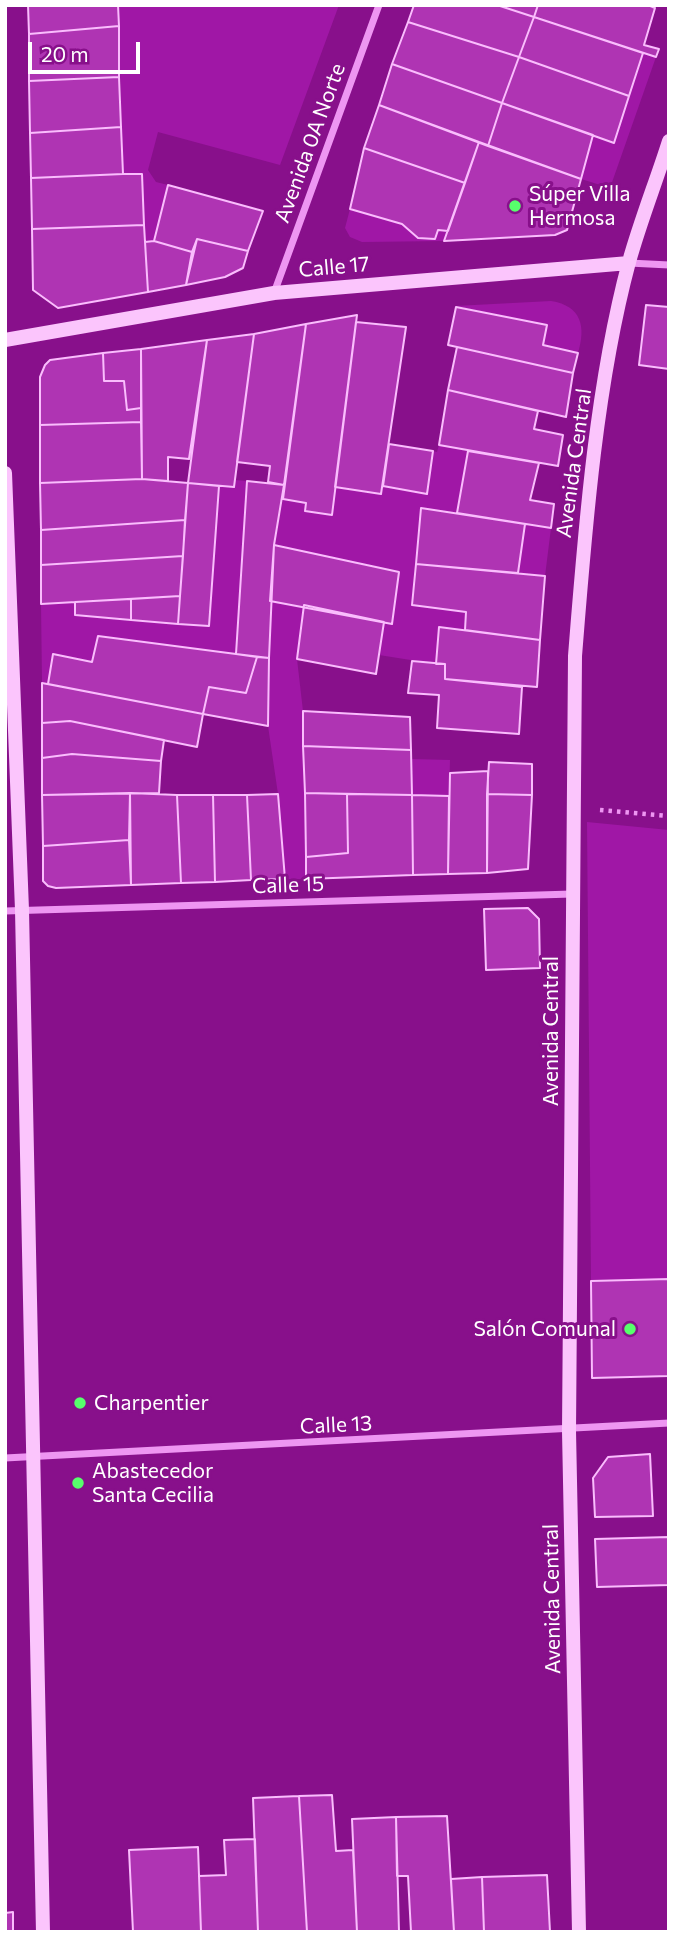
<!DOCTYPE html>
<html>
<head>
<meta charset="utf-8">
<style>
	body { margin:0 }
	#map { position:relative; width:674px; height:1937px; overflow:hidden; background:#88108b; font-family:Commissioner,sans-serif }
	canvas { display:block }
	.frame { position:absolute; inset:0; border:7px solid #fff; pointer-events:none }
	.scale { position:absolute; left:28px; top:42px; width:112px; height:32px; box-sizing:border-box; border:4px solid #fff; border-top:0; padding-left:9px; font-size:21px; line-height:24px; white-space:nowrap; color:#fff; -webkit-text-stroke:5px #88108b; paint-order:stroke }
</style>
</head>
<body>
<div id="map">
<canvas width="674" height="1937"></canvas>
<div class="frame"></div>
<div class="scale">20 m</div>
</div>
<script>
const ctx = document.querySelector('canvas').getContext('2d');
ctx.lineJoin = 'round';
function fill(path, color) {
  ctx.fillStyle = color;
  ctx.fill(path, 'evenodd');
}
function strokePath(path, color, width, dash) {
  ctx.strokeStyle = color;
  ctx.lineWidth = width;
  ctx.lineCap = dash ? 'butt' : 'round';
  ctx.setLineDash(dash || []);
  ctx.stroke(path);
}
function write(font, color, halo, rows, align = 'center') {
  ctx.font = font + ' Commissioner,sans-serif';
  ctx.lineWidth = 6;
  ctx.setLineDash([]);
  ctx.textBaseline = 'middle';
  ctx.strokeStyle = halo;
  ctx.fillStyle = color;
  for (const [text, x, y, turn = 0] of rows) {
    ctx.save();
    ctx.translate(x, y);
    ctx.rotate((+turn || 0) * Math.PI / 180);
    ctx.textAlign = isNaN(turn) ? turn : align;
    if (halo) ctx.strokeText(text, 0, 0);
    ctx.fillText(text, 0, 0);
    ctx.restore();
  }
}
const green = new Path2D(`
	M118,5h221l-59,160 -122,-33 -10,38 8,12 12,3 -14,56 -9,1 -3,-68h-19z
	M643,53l13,4 -46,131 -29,-9 12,-44 21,8z
	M350,209l52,15 46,7 -4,10 -82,1 -12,-5 -5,-9z
	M551,301c31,5 35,26 27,52l-35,-8 4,-20 -92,-19z
	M439,445l29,6 -11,62 -36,-4 -9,96 54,7 -1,18 -25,-3 -4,37 -57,-9 5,-33 8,1 6,-51 -124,-27 9,-46 23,4v8l25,4 4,-28 46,7 2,-8 44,8 6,-43 4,1z
	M235,480l12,1 -11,173 -137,-18 -7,26 -39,-8 -5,30 -6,-1 -1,-79 34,-2v13l134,11 10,-140 14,1z
	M525,524l26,4 -6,48 -27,-3z
	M270,601l34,4 -7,54 6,52 3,168h-21l-7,-85 -10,-68z
	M411,759l39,1 -1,36 -37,-1z
	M587,822l82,8v449l-78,2z`);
const building = new Path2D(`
	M28,5h90l1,21 -90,8z
	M414,5h83l37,12 -15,40 -111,-35z
	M497,5h41l-4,12z
	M538,5h110l7,3 -11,37 15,4 -3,8 -122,-40z
	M534,17l109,36 -14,43 -110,-39z
	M408,22l111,35 -17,46 -110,-39z
	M119,26v51l-90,4v-47z
	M519,57l110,39 -15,47 -112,-40z
	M392,64l110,39 -14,43 -109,-41z
	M119,77l2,50 -91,6 -1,-52z
	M502,103l91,32 -12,44 -93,-33z
	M379,105l100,37 -14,41 -101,-35z
	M121,127l2,47 -92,4 -1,-45z
	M479,142l102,37 -14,51 -12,5 -111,6z
	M364,148l101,35 -17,48 -10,-1 -3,9 -17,-1 -16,-14 -52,-15z
	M123,174h19l2,51 -112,4 -1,-51z
	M168,185l95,26 -15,40 -51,-12 -5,13 -38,-11z
	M144,225l4,67 -90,16 -25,-18 -1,-61z
	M197,239l51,12 -5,17 -18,9 -39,8z
	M154,241l38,11 -6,33 -38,7 -3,-50z
	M646,305l23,2v62l-30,-4z
	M456,307l91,18 -4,20 35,8 -5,20 -125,-28z
	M357,315l-25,200 -27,-4 1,-8 -23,-4 23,-175z
	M356,322l50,5 -25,167 -46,-7z
	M306,324l-22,161 -16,-3 2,-16 -33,-4 17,-128z
	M254,334l-20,153 -46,-4 19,-143z
	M207,340l-18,119 -21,-2v24l-26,-2 -1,-130z
	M457,347l116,26 -7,44 -118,-27z
	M141,349v59l-14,2 -3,-29h-20l-1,-28z
	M103,353l1,28h20l3,29 14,-2v14l-101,3v-48l5,-12 5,-5z
	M448,390l90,21 -4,18 29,6 -5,31 -119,-21z
	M141,422l1,57 -102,4v-58z
	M389,444l44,7 -6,43 -44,-8z
	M468,451l71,12 -9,37 24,4 -3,24 -94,-15z
	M142,479l46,4 -3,37 -144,10 -1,-47z
	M247,481l37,4 -10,60 -5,113 -33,-4z
	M188,483l31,3 -10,140 -31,-2z
	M421,508l104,16 -7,49 -102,-9z
	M185,520l-2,36 -142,9v-35z
	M274,545l125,27 -7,52 -122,-23z
	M183,556l-3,40 -139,8v-39z
	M416,564l129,12 -5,64 -75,-10 1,-18 -54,-7z
	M180,596l-2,28 -47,-4v-21z
	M131,599v21l-56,-5v-13z
	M304,605l80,17 -8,52 -79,-15z
	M439,627l101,13 -3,47 -92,-8v-15h-9z
	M98,636l138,18 21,3 -11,36 -37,-6 -6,27 -155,-30 5,-30 39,8z
	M257,657l12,1 -1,68 -65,-12 6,-27 37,6z
	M412,661l33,3v15l77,8 -3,47 -82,-6 2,-33 -31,-2z
	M42,683l161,31 -6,33 -127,-26 -28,2z
	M303,711l107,6 1,33 -108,-4z
	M70,721l94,19 -3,21 -89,-7 -30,4v-35z
	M303,746l108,4 1,45 -107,-2z
	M72,754l89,7 -2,32 -117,2v-37z
	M489,762l43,2v31l-45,-1z
	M488,771l-1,102 -39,1 2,-101z
	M130,793l-1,47 -86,6 -1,-51z
	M130,793l47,2 4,88 -50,2z
	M305,793l42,1 1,59 -42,4z
	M278,794l7,85 -34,1 -4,-85z
	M347,794l65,1 1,80 -107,4v-22l42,-4z
	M487,794l45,1 -4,74 -41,4z
	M177,795h36l2,87 -34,1z
	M213,795h34l4,85 -36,2z
	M412,795l37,1 -1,78 -35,1z
	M129,840l2,45 -75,3 -8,-2 -5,-5v-35z
	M528,908l11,11 1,49 -54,2 -2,-61z
	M669,1279v97l-77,2 -1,-97z
	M650,1454l3,62 -58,1 -2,-39 15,-21z
	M669,1537v48l-72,2 -2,-48z
	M332,1795l4,56 17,-1 4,82h-50l-8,-136z
	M299,1796l8,136h-49l-5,-134z
	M447,1816l7,116h-43l-3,-56h-11l-1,-59z
	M396,1817l3,115h-42l-5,-113z
	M255,1839l3,93h-57l-2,-56 27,-1 -2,-35z
	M198,1847l3,85h-68l-4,-82z
	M547,1875l3,57h-66l-2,-55z
	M482,1877l2,55h-30l-3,-53z
	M13,1912v20h-8v-19z`);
const path = new Path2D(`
	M600,810l69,6`);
const minor = new Path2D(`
	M629,263l40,2
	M274,293l105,-288
	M5,911l567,-17
	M5,1458l664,-35`);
const secondary = new Path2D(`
	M5,340l269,-47 355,-30
	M5,473l17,437 21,1022
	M579,1932l-10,-501 6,-775c10,-126 21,-271 54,-394 11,-40 27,-80 40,-121`);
const markers = [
	[515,206,7,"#57ff6c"],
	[630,1329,7,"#57ff6c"],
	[80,1403,7,"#57ff6c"],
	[78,1483,7,"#57ff6c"]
];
const streetNames = [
	["Avenida 0A Norte",310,143,-70],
	["Calle 17",334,267,-5],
	["Avenida Central",574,463,-82],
	["Calle 15",288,885,-2],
	["Avenida Central",551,1031,-90],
	["Calle 13",336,1425,-3],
	["Avenida Central",552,1599,-91]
];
const poiNames = [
	["Súper Villa",529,194],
	["Hermosa",529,218],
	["Salón Comunal",616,1329,"right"],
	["Charpentier",94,1403],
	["Abastecedor",92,1471],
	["Santa Cecilia",92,1495]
];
fill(green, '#a017a6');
fill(building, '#af34b3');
strokePath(building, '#fabdfd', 2);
strokePath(path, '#ee96f2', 4.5, [3.5, 5]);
strokePath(minor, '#ee96f2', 7);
strokePath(secondary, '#fbc5fc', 14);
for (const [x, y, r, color] of markers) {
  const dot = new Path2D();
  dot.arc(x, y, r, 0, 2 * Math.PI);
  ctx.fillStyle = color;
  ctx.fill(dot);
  strokePath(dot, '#88108b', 2.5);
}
write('21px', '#fff', '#88108b', streetNames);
write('21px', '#fff', '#88108b', poiNames, 'left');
</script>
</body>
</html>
